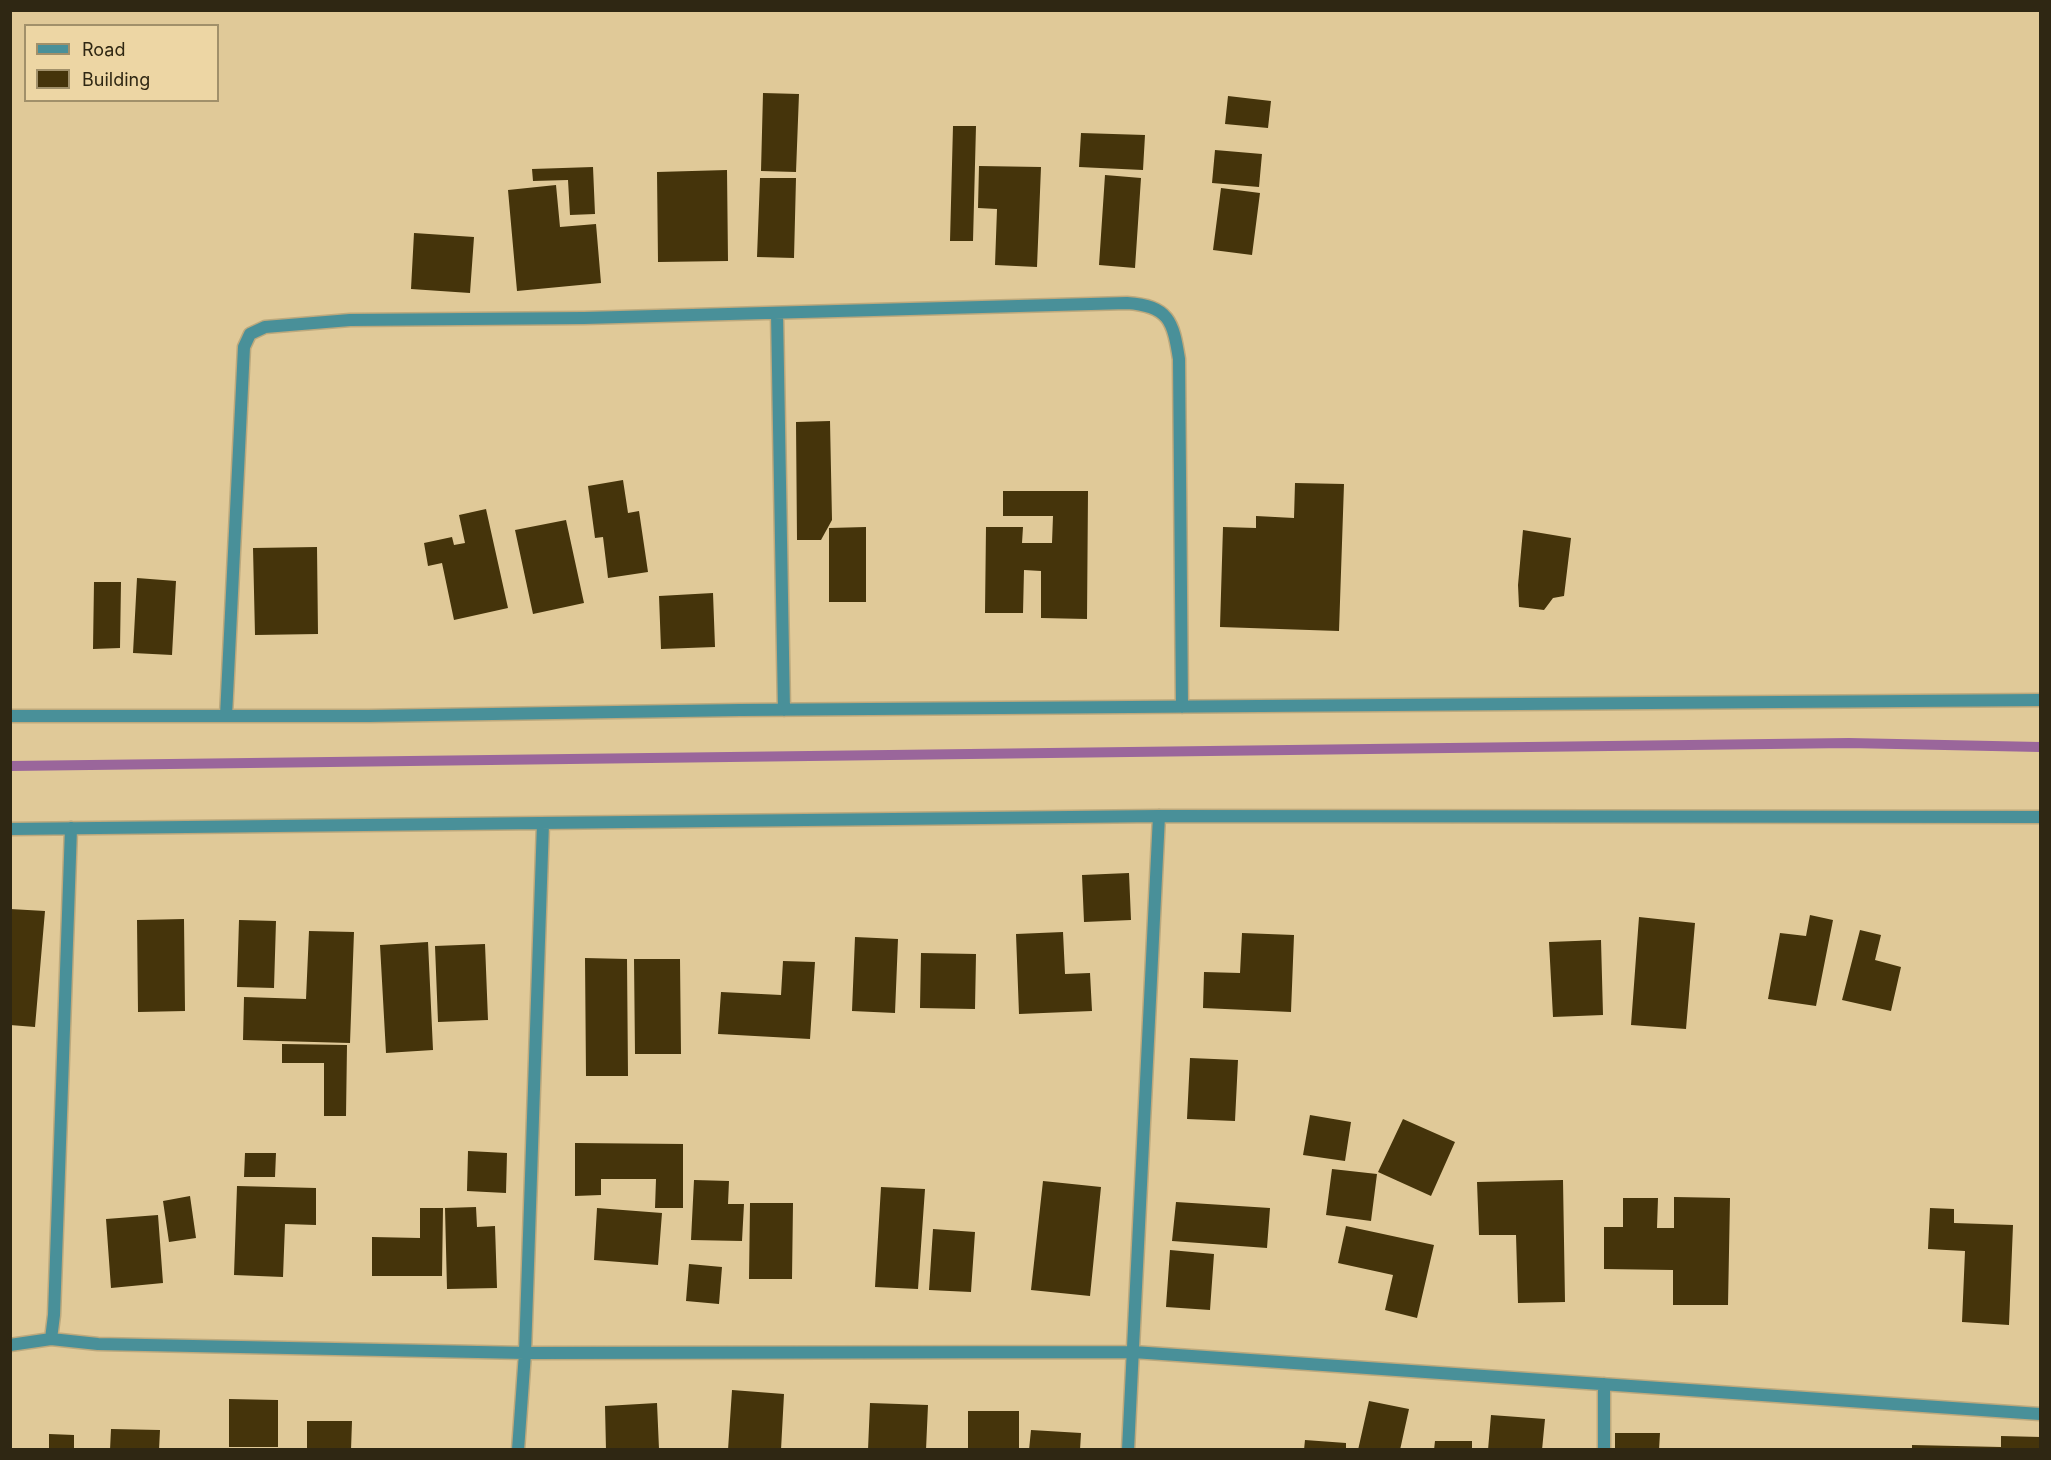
<!DOCTYPE html>
<html>
<head>
<meta charset="utf-8">
<style>
	body { margin:0 }
	#map { position:relative; width:2051px; height:1460px; overflow:hidden; background:#e0c998; font-family:Inter,sans-serif }
	canvas { display:block }
	.frame { position:absolute; inset:0; border:12px solid #2f2713; pointer-events:none }
	.legend { position:absolute; left:24px; top:24px; width:195px; height:78px; box-sizing:border-box; background:#edd6a4; border:2px solid #a1906a; margin:0; padding:8px 10px; list-style:none; font-size:18px; color:#2f2713 }
	.legend li { display:flex; align-items:center; gap:12px; height:30px }
	.legend b { width:30px; border:2px solid #a1906a }
</style>
</head>
<body>
<div id="map">
<canvas width="2051" height="1460"></canvas>
<div class="frame"></div>
<ul class="legend">
<li><b style="height:8px;background:#499099"></b>Road</li>
<li><b style="height:16px;background:#45340b"></b>Building</li>
</ul>
</div>
<script>
const ctx = document.querySelector('canvas').getContext('2d');
ctx.lineJoin = 'round';
function strokePath(path, color, width, dash) {
  ctx.strokeStyle = color;
  ctx.lineWidth = width;
  ctx.lineCap = dash ? 'butt' : 'round';
  ctx.setLineDash(dash || []);
  ctx.stroke(path);
}
function fill(path, color) {
  ctx.fillStyle = color;
  ctx.fill(path, 'evenodd');
}
const stream = new Path2D(`
	M10,766l1839,-23 191,4`);
const building = new Path2D(`
	M763,93l36,1 -3,78 -35,-1z
	M1228,96l43,5 -3,27 -43,-4z
	M953,126h23l-3,115h-23z
	M1081,133l64,2 -2,35 -64,-3z
	M1215,150l47,4 -3,33 -47,-4z
	M979,166l62,1 -4,100 -42,-2 2,-56 -19,-1z
	M593,167l2,47 -25,1 -2,-35 -35,1 -1,-12z
	M727,170l1,91 -70,1 -1,-90z
	M1105,175l36,3 -6,90 -36,-3z
	M760,178h36l-2,80 -37,-1z
	M556,185l4,42 36,-3 5,59 -84,8 -9,-101z
	M1221,188l39,5 -8,62 -39,-5z
	M414,233l60,4 -4,56 -59,-4z
	M830,421l2,99 -11,20h-24l-1,-118z
	M623,480l5,33 11,-2 9,61 -40,6 -5,-41 -8,1 -7,-52z
	M1295,483l49,1 -5,147 -119,-4 3,-100 33,1v-12l38,2z
	M1003,491h85l-1,128 -46,-1v-47l-17,-1 -1,43h-38l1,-86h37l-1,16h30l1,-27h-50z
	M486,509l22,99 -54,12 -12,-57 -14,3 -4,-23 28,-6 2,8 11,-2 -6,-28z
	M566,520l18,83 -51,11 -18,-84z
	M866,527v75h-37v-74z
	M1523,530l48,8 -7,58 -11,2 -9,12 -25,-3 -1,-22z
	M317,547l1,87 -63,1 -2,-87z
	M137,578l39,3 -4,74 -39,-2z
	M94,582h27l-1,66 -27,1z
	M713,593l2,54 -54,2 -2,-53z
	M1129,873l2,47 -47,2 -2,-47z
	M10,909l35,2 -10,116 -25,-2z
	M1810,915l23,5 -17,86 -48,-7 12,-66 26,3z
	M1639,917l56,6 -9,106 -55,-4z
	M184,919l1,92 -47,1 -1,-92z
	M239,920l37,1 -2,67 -37,-1z
	M1860,930l21,5 -6,25 26,7 -10,44 -49,-11z
	M309,931l45,1 -4,111 -107,-3 1,-43 62,2z
	M1063,932l2,42 25,-1 2,38 -73,3 -3,-80z
	M1242,933l52,2 -3,77 -88,-4 1,-36 36,1z
	M855,937l43,2 -3,74 -43,-2z
	M1601,940l2,75 -50,2 -4,-75z
	M428,942l5,108 -47,3 -6,-108z
	M485,944l3,76 -50,2 -3,-76z
	M921,953l55,1 -1,55 -55,-1z
	M585,958l42,1 1,117h-42z
	M634,959h46l1,95h-46z
	M783,961l32,1 -5,77 -92,-5 3,-42 60,3z
	M282,1044l65,1 -1,71h-22v-53h-42z
	M1190,1058l48,2 -3,61 -48,-2z
	M1310,1115l41,7 -6,39 -42,-6z
	M1403,1119l52,23 -24,54 -53,-24z
	M575,1143l108,1v64h-28l1,-29h-55v16l-26,1z
	M468,1151l39,2 -1,40 -39,-2z
	M245,1153h31l-1,24h-31z
	M1332,1169l45,5 -6,47 -45,-6z
	M694,1180l35,1 -1,23h16l-2,37 -51,-1z
	M1563,1180l2,122 -47,1 -2,-68h-37l-2,-53z
	M1043,1181l58,6 -11,109 -59,-6z
	M237,1186l79,2v37l-31,-1 -2,53 -49,-2z
	M881,1187l44,2 -7,100 -43,-2z
	M190,1196l6,42 -27,4 -6,-41z
	M1674,1197l56,1 -2,107h-55v-35l-69,-1v-42h19v-29h35l-1,30h17z
	M1176,1202l94,6 -3,40 -95,-7z
	M750,1203h43l-1,76h-43z
	M476,1207l1,20 18,-1 2,62 -50,1 -2,-81z
	M420,1208h23l-1,68h-70v-39l48,1z
	M597,1208l65,5 -4,52 -64,-5z
	M1930,1208l24,1v14l59,2 -4,100 -47,-3 3,-71 -37,-2z
	M158,1215l5,68 -52,5 -5,-69z
	M1346,1226l88,19 -17,73 -32,-8 8,-35 -55,-12z
	M933,1229l42,3 -4,60 -42,-2z
	M1170,1250l44,4 -4,56 -44,-3z
	M689,1264l33,3 -3,37 -33,-3z
	M732,1390l52,4 -3,56h-53z
	M229,1399l49,1v47h-49z
	M1369,1401l40,8 -9,41h-42z
	M657,1403l2,46 -53,1 -1,-44z
	M870,1403l58,2 -2,45h-58z
	M968,1411h51v39h-51z
	M1491,1415l54,4 -3,31h-54z
	M307,1421h45l-1,29h-44z
	M111,1429l49,1 -1,20h-49z
	M1031,1430l50,3 -1,17h-51z
	M1615,1433h45l-1,17h-44z
	M49,1434l25,1v15h-25z
	M2001,1436l39,1v13h-128v-5l89,2z
	M1305,1440l41,3v7h-42z
	M1435,1441h37v9h-38z`);
const minor = new Path2D(`
	M777,313l7,397
	M10,716h359l371,-6 1300,-10
	M226,716l18,-369 6,-13 15,-7 85,-7 234,-2 543,-15c42,3 46,18 52,56l3,348
	M71,828l-17,487 -3,24 47,5 427,9 608,-1 907,62
	M10,829l1149,-13 881,1
	M10,1345l41,-6
	M518,1450l7,-97 18,-530
	M1128,1450l31,-634
	M1604,1450v-66`);
strokePath(stream, '#9a669b', 10);
fill(building, '#45340b');
strokePath(minor, '#bda97d', 15);
strokePath(minor, '#499099', 12);
</script>
</body>
</html>
